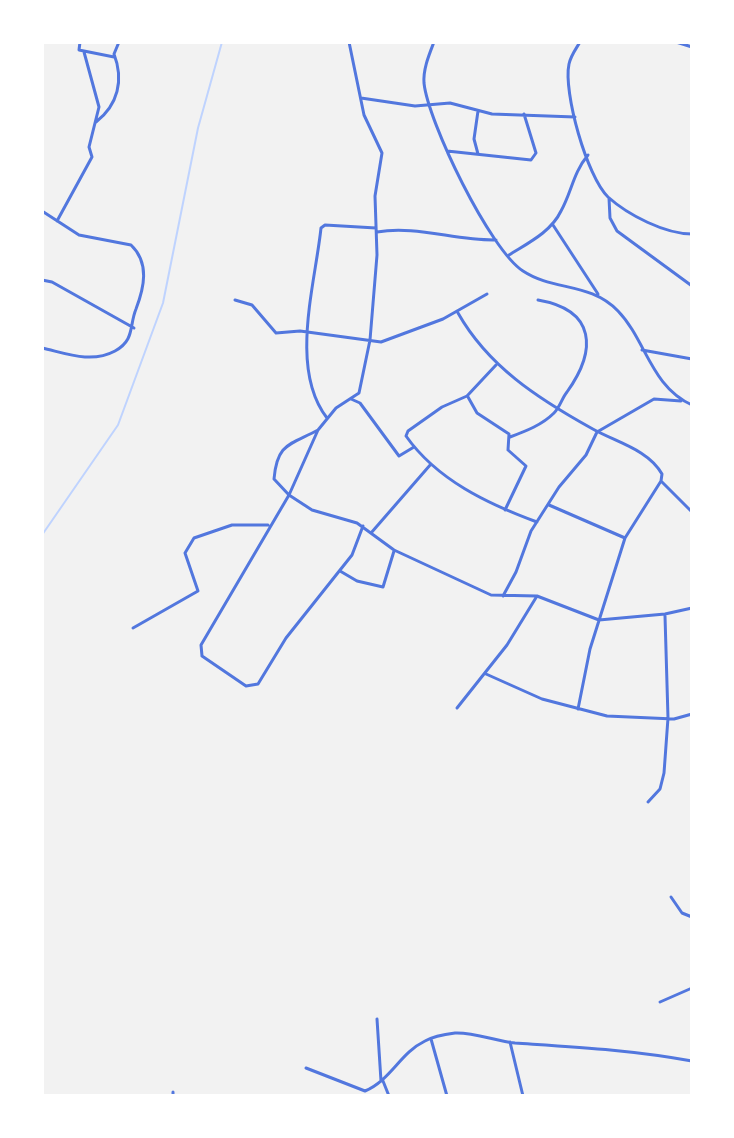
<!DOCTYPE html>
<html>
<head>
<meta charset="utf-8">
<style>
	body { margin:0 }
	#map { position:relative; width:734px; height:1138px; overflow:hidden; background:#f2f2f2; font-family:"PT Sans Narrow",sans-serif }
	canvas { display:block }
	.frame { position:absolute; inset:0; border:44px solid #fff; pointer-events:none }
</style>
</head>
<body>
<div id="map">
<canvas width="734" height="1138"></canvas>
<div class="frame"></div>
</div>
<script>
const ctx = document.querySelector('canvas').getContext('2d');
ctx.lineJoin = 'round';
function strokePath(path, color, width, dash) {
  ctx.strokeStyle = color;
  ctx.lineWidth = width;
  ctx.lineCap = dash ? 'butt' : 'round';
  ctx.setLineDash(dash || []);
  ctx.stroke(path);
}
const stream = new Path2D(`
	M42,535l76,-110 45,-122 35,-175 24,-86`);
const minor = new Path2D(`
	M80,42l-1,8 35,7
	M349,42l15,73 18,38 -7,43 2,59 -7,85 -11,53 -23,15 -18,22 -29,65 23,15 45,13 37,27 97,45 46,1 62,24 66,-6 27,-6
	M434,42c-5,13 -11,27 -10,41 4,39 66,167 99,188 30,20 67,11 95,40 28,29 33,76 74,94
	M580,42c-4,7 -9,13 -11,22 -6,28 18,113 39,133 20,18 57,37 84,37
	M676,42l16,5
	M361,98l54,8 35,-3 42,11 83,3
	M96,122c22,-17 28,-42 18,-68l5,-12
	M447,151l84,9 5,-7 -12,-39
	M478,154l-4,-15 4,-28
	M609,198l1,20 7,13 75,55
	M42,211l37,24 52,10c19,18 13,43 5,64 -7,17 -1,31 -21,42 -24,13 -50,2 -73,-3
	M57,221l35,-64 -3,-10 10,-40 -15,-55
	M553,225l45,69
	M377,232c39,-7 79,9 119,8
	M509,255c19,-12 42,-23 52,-44 11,-20 12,-38 27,-56
	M42,280l10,2 82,46
	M235,300l17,5 24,28 24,-2 81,11 62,-23 44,-25
	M458,313c30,53 79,85 133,115 24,14 57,21 71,46l-1,7 -36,57 -35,111 -12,60
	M642,350l50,9
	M496,365l-29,31 -25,11 -34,24 -2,5c31,44 82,68 131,86
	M468,397l9,16 32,21 -1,16 18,16 -21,44
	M351,399l9,4 39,53 15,-9
	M327,418c-38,-49 -12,-133 -6,-190l4,-3 51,3
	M318,430c-28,15 -41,13 -44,49l15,16 -88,150 1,11 44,30 12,-2 28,-46 66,-83 11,-29
	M510,437c16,-6 32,-12 44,-24 6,-6 8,-15 13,-21 30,-42 29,-82 -29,-92
	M661,481l31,31
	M549,505l76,33
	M371,533l60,-69
	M340,571l17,10 26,6 11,-36
	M503,596l13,-24 15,-41 28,-44 27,-32 11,-23 57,-33 27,2
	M133,628l65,-37 -13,-38 9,-15 38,-13h36
	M486,674l56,25 65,17 67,3 18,-5
	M457,708l50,-63 30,-49
	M648,802l12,-13 4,-16 4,-55 -3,-102
	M671,897l11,16 10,4
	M660,1002l32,-14
	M377,1019l4,62
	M431,1039l16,57
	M510,1042l13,54
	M306,1068l59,23c26,-11 35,-38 60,-50 7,-4 22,-7 30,-8 18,-1 41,8 60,10 60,4 118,7 177,18
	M383,1081l6,15
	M173,1096v-4`);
strokePath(stream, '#bfd3fe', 2);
strokePath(minor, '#5277de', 3);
</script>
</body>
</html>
